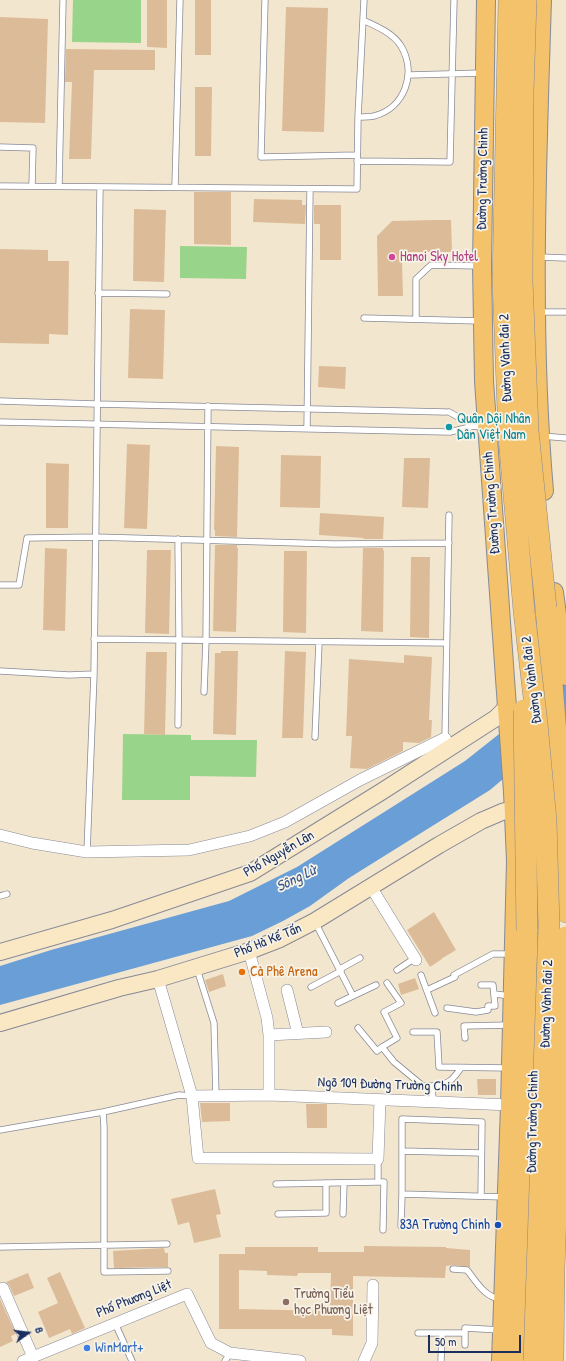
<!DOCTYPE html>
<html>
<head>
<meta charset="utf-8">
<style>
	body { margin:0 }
	#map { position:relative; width:566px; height:1361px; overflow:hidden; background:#f3e6cf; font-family:"Patrick Hand",sans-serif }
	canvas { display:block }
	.north { position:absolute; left:8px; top:1313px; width:40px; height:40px; -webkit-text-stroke:3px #f7f3e8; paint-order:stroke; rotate:76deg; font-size:11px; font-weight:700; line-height:16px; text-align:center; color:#1b2f5e }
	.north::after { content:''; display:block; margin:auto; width:14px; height:18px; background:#1b2f5e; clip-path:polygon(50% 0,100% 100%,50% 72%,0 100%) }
	.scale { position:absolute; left:428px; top:1335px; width:93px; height:18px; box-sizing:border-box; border:2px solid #1b2f5e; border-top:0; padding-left:5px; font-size:12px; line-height:14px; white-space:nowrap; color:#1b2f5e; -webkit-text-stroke:3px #f7f3e8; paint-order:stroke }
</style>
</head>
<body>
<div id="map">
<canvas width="566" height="1361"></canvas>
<div class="north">B</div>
<div class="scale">50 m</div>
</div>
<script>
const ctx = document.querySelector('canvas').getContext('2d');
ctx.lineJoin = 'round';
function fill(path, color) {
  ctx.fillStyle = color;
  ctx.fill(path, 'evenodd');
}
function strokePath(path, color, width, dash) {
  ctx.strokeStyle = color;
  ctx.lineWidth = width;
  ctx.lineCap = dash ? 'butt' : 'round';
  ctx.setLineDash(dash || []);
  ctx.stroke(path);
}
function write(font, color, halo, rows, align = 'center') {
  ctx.font = font + ' "Patrick Hand",sans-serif';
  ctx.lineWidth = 3.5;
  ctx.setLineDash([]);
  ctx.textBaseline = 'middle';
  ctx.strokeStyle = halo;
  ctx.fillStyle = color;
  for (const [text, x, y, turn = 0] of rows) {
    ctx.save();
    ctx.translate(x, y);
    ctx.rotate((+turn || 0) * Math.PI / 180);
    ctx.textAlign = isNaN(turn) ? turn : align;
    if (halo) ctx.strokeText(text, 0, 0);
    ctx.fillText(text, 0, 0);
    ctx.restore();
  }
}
const green = new Path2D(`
	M73,0h68v43l-69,-1z
	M180,246l67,1 -1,32 -66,-1z
	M123,734l68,1v5h66l-1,37 -66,-1v24h-68z`);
const water = new Path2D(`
	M566,681v45l-76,64 -141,88 -39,28 -27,15 -31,15 -252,69v-39l51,-16 178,-49 68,-34 168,-106z`);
const building = new Path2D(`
	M147,0h20v48l-20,-1z
	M195,0h16v55h-16z
	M286,7l42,1 -4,124 -42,-1z
	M0,17l48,2 -3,104 -45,-1z
	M66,49l89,1v20h-61l-3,89h-22l3,-77h-7z
	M195,87h17l-1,69h-16z
	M194,192h37v53l-37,-1z
	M254,199l48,1v5h4l-1,19 -52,-2z
	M314,205h27v55h-21v-36h-6z
	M134,209l32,1 -2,72 -31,-1z
	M435,220h16l1,32h-42l-8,10 1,34h-25l-1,-60 15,-15z
	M0,249l48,1v11h21l-1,74 -19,-1v10l-49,-1z
	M130,309l35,1 -2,69 -35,-1z
	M319,366l27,1 -1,22 -27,-2z
	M127,444l23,1 -3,84 -23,-1z
	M216,446l23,1 -2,90 -22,-1v-6h-1z
	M281,455l40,1 -1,52 -40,-1z
	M404,458h26l-2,50 -26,-1z
	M46,463l23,1 -1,64h-22z
	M320,513l64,4 -1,22h-20l1,-1 -45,-3z
	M215,545h22v3h1l-2,84 -23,-1z
	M45,548l22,1 -2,82 -22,-1z
	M363,548h20v2l1,1 -1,81 -22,-1z
	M147,550h24l-2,84 -24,-1z
	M284,551h23l-1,82 -23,-1z
	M411,557h19l-1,81 -19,-1z
	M221,651h17l-2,84 -23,-1 2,-81h6z
	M285,651l21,1 -3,86h-21z
	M146,652h21l-2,83 -21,-1z
	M404,655l28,2 -3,63h3l-1,17 -12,6 -16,-1v9l-36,18 -17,-1 2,-32h-6l3,-77 55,4z
	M434,912l22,38 -15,9h1l-12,8 -23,-37z
	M223,974l3,12 -17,6 -4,-12z
	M415,978l4,11 -18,6 -3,-11z
	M477,1079h19v16h-18z
	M200,1103h30v18l-28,1z
	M306,1104h21v24h-20z
	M215,1189l6,25 -5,1 5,22 -27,6 -5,-21 -11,3 -7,-26z
	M364,1246l82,1v1l24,2v17l-17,-2 -7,1 -1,12 -92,-2v60l-21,-1v-6h-113v-75h26v-7h73v5h46zM239,1270l28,1v4l30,1 1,-3h33l-1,38 -91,-2z
	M164,1248l1,5h3v14l-54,1 -1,-17z
	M60,1272l25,56 -13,6 -2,-5 -21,9 -11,-26 20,-9 -11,-25z
	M28,1273l6,15 -20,8 -5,-11 -3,-3z
	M0,1299l16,35 -5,2 2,5 -13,6z`);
const lane = new Path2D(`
	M265,0l-4,157 96,-2
	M409,75l74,-2
	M358,117c5,0 11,0 16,-1 31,-8 43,-43 27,-70 -8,-13 -25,-20 -38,-26
	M0,147l33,1 -1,38
	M357,161l93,1 4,-162
	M0,186l357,3 1,-72 6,-117
	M59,186l4,-186
	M175,187l5,-187
	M538,257l28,1
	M98,293l69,1
	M538,312h28
	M364,318l116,3
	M416,319v-40l15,-14 49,1
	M0,401l96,3 350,8
	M449,412l25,14 11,2
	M0,422l448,10
	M307,429l3,-240
	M450,432l24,-6
	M542,436l24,2
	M0,585h19l8,-47 68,-1 239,7 115,-1
	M94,639l352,4
	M0,671l69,4 25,-1
	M204,692l2,-52 2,-234
	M178,725l1,-85 -1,-101
	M315,737l4,-95
	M445,738l4,-223
	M87,852l7,-178 6,-487
	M0,896l7,-2
	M315,922l38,74
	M197,969l17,54 2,73
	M340,969l20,-11
	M397,970l18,-12
	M421,975l14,38
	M311,987l30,-16
	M427,990l28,-13 -1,-2 39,-21h19
	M494,994l17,2
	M338,1003l38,-18
	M447,1008l29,4 12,-2v-4h7l-2,-21h-12
	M358,1028l19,23 5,-4 12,15 29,24h9l1,15
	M413,1032h24l2,35 70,1
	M465,1038l-1,-12 46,-1
	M382,1047l15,-9 -13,-26 17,-9 -14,-20
	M432,1086c17,-2 20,-5 29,-18
	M103,1112l1,15v145l64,-1
	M0,1130l103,-18 76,-17 13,1
	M402,1151l79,2
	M378,1182h6l-1,48
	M276,1184l102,-2v-23
	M481,1196l1,-74 -80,-3v75l103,3
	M278,1214l48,-1v-30
	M343,1214l1,-31
	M401,1226l1,-32
	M0,1247l167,-3
	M453,1269l14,1c9,11 18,28 34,29
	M115,1323l17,38
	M418,1333h47
	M465,1345v-17l35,2
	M225,1361l5,-8
	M441,1361l1,-28`);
const street = new Path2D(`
	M0,835l32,8 55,9 102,-2 61,-14 35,-14 75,-42 85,-42 5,9
	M371,887l45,73
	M249,951l18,67 2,17v60
	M158,979l34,117 6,62 180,1 2,-59
	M287,990l11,44
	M269,1035l57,-3
	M192,1096l77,-1 241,10
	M3,1288l30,69
	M23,1361l164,-67 24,49 19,10 70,8
	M364,1361l8,-18 1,-58`);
const secondary = new Path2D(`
	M0,952l112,-32 138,-47 131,-81 115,-74 11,-11
	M0,1023l119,-35 39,-9 91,-28 31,-12 35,-18 124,-76 42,-24 21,-9 11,-3`);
const primary = new Path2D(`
	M486,0l-4,266 2,115 29,411 3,69 -6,244 -9,256
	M542,0c-5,163 -12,328 2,491
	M554,592l8,60 4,24`);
const highway = new Path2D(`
	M546,608l17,214 3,90
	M518,1361l9,-431`);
const highwayBridge = new Path2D(`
	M509,0l-6,280 6,157 15,174 13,113 9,97 3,105 -15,435
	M526,0l-3,92 -1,189 6,150 18,177
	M524,710l3,220
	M553,1361l1,-92 12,-332`);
const markers = [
	[392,257,4,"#d1479c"],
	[449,427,4,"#0f9aa8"],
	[242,972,4,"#e8710a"],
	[498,1225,4,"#1a4fb4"],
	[286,1302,4,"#8d6e63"],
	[87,1348,4,"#3f7fe0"]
];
const streetNames = [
	["Đường Trường Chinh",483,179,-89],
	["Đường Vành đai 2",506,358,-92],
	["Đường Trường Chinh",492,503,-94],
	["Đường Vành đai 2",532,680,-97],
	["Phố Nguyễn Lân",279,854,-30],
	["Phố Hà Kế Tấn",268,941,-22],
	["Đường Vành đai 2",547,1004,-88],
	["Ngõ 109 Đường Trường Chinh",390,1085,2],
	["Đường Trường Chinh",533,1122,-89],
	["Phố Phương Liệt",134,1299,-22]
];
const hotelNames = [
	["Hanoi Sky Hotel",400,257]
];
const cultureNames = [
	["Quân Dội Nhân",457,419],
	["Dân Việt Nam",457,435]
];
const foodNames = [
	["Cà Phê Arena",250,972]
];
const transitNames = [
	["83A Trường Chinh",490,1225]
];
const educationNames = [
	["Trường Tiểu",294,1294],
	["học Phương Liệt",294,1310]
];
const shopNames = [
	["WinMart+",95,1348]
];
const waterNames = [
	["Sông Lừ",296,879,-26]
];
fill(green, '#98d489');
fill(water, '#699ed6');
fill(building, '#dcbc98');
strokePath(lane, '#878a96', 7);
strokePath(street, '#878a96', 12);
strokePath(secondary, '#878a96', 18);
strokePath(primary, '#878a96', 20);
strokePath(highway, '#878a96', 22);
strokePath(lane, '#fff', 5.5);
strokePath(street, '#fff', 11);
strokePath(secondary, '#fae7c3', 16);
strokePath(primary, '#f3c26a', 18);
strokePath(highway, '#f3c26a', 21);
strokePath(highwayBridge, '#878a96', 22, []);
strokePath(highwayBridge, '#f3c26a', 21);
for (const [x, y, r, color] of markers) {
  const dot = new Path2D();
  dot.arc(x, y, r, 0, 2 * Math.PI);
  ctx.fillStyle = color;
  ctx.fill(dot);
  strokePath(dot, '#f7f3e8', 1.5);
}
write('14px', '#1b2f5e', '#f7f3e8', streetNames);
write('14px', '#b23c85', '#f7f3e8', hotelNames, 'left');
write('14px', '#0d838f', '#f7f3e8', cultureNames, 'left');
write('14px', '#c56008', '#f7f3e8', foodNames, 'left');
write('14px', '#164399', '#f7f3e8', transitNames, 'right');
write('14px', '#785e54', '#f7f3e8', educationNames, 'left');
write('14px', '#366cbe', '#f7f3e8', shopNames, 'left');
write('italic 15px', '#365688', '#f7f3e8', waterNames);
</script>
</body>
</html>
